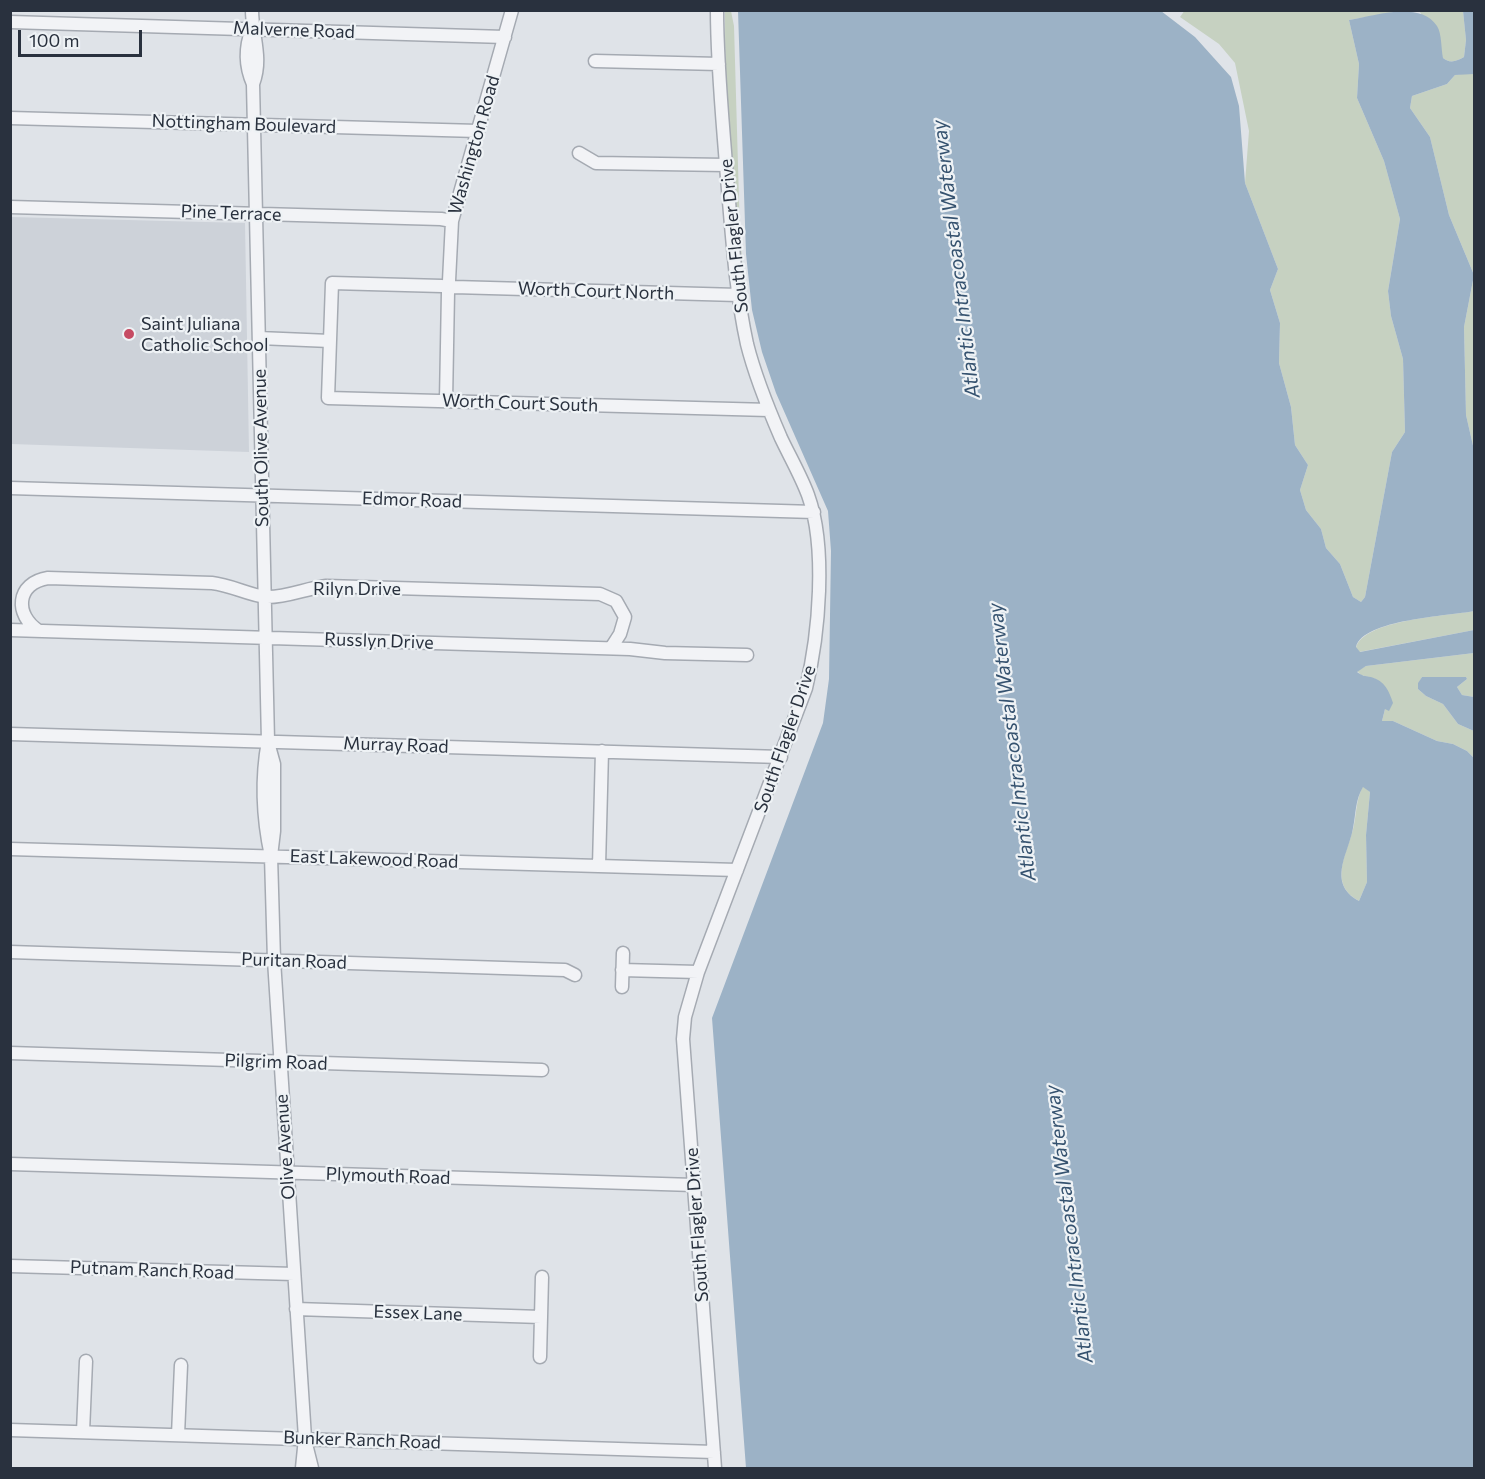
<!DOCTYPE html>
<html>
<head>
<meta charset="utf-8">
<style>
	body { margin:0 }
	#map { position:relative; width:1485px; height:1479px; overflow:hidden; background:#dfe3e8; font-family:Commissioner,sans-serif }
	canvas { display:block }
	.frame { position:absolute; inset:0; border:12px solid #29313e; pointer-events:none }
	.scale { position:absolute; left:18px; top:30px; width:124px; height:27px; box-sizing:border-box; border:3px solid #29313e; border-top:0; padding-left:8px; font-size:18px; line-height:21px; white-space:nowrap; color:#29313e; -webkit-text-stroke:4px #eef2f5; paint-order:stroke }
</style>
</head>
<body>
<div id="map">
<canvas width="1485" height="1479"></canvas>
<div class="frame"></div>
<div class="scale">100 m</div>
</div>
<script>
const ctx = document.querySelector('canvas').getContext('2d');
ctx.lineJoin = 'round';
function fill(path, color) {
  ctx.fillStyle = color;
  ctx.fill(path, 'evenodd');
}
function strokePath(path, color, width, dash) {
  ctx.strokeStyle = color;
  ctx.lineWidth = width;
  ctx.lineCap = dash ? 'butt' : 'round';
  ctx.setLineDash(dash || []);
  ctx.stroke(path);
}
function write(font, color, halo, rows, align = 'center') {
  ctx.font = font + ' Commissioner,sans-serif';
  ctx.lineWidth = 4.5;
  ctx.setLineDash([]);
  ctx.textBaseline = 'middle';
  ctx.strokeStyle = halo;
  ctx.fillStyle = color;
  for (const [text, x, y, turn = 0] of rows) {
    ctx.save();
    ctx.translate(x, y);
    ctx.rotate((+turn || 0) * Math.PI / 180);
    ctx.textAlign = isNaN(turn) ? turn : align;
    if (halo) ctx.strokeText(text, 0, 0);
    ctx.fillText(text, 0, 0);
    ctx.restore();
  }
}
const built = new Path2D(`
	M11,217l234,6 4,229 -238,-8z`);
const green = new Path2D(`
	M1185,10l216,1 -52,9 10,44 -2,34 27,63 16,58 -12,72 3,25 12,43 2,73 -13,20 -27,145 -4,5 -8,-5 -13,-33 -14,-16 -5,-19 -15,-19 -6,-20 8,-25 -13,-20 -4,-38 -12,-44 1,-40 -10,-33 8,-21 -33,-86 4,-52 -14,-68 -16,-19 -39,-27z
	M725,11h6l3,15 6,209 4,48h-3c-7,-90 -17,-182 -16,-272z
	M1409,11h54l3,29 -2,17c-7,4 -14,7 -21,1l-23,-46z
	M1467,73l7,1v376l-8,-35 -2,-88 10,-52 -25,-60 -19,-78 -20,-29 2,-12 35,-12 8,-9z
	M1474,611v19l-115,22 -3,-4c7,-29 94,-32 118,-37z
	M1474,653v44l-12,-2 -5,-8 10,-8 -1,-2h-44l-4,7v5l8,7 17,8 15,20 16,7v27l-7,-7 -14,-7 -16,-3 -44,-20h-11l3,-12 -9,-30 -15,-4 -4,-4 9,-5z
	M1363,786l7,6 -4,43 1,47 -8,19c-30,-16 -14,-44 -7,-68 5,-16 3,-32 11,-47z`);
const water = new Path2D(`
	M738,11h423l34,26 36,40 8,29 6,77 33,86 -8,21 10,33 -1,40 12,44 4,38 13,20 -8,25 6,20 15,19 5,19 14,16 13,33 8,5 4,-5 27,-145 13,-20 -2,-73 -12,-43 -3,-25 12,-72 -16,-58 -27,-63 2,-34 -10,-44c25,-4 71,-20 88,6 5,8 4,23 6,32 7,6 14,3 21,-1l2,-17 -3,-29h11v63l-19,1 -8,9 -35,12 -2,12 20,29 19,78 25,60 -10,52 2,88 8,35v161c-24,5 -111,8 -118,36l4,5 114,-22v23l-108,13 -9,6c5,4 8,4 14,5 14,4 18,14 22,26l-4,8 -4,-2 -3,12h11l44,20 16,3 14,7 7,7v710h-728l-34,-450 111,-295 6,-44 2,-128 -3,-40 -52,-118 -14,-41 -10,-42 -6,-56zM1363,787l7,5 -4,43 1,47 -8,19c-33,-18 -10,-48 -6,-73 3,-14 2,-28 10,-41z
	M1422,677h44l1,2 -10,8 5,8 12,2v34l-16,-7 -15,-20 -17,-8 -8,-7v-6z`);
const minor = new Path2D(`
	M252,10c0,26 11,48 1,74l15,657c-7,38 -5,78 3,115
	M10,22l495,15
	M252,29c-7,18 -7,37 1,55
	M595,61l124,3
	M10,118l468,13
	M579,153l17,10 130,2
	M10,207l431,12 11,2
	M449,281l3,-60 60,-211
	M442,286l-110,-3 -4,115 441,12
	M454,287l284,8
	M259,338l71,3
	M446,401l2,-109
	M10,488l804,24
	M10,630l620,19 35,4 82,2
	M39,631c-25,-16 -23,-48 9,-53l164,5c19,2 36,12 54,14 19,1 41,-9 60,-11l274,8 16,7 9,16 -5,17 -9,14
	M10,734l771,23
	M269,746l5,18v67l-3,25 3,104 31,478 -3,30
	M10,849l727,21
	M599,866l3,-115
	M10,952l555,18 10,5
	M622,970l76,2
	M622,987l1,-34
	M10,1053l532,17
	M10,1164l684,21
	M10,1266l284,8
	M296,1309l245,8
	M540,1357l2,-80
	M10,1430l704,22
	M83,1432l3,-71
	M178,1435l3,-70
	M307,1448l5,20
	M715,1468l-32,-429 2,-22 13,-45 108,-284c13,-53 21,-141 2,-193 -7,-19 -18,-38 -27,-57 -13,-30 -26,-62 -34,-94 -12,-55 -15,-110 -20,-166 -4,-55 -10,-112 -10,-168`);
const markers = [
	[129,334,6,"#c64b63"]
];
const streetNames = [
	["Malverne Road",294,30,2],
	["Nottingham Boulevard",244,124,2],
	["Washington Road",474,145,-74],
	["Pine Terrace",231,213,2],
	["South Flagler Drive",734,236,-96],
	["Worth Court North",596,291,2],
	["Worth Court South",520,403,2],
	["South Olive Avenue",261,448,-91],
	["Edmor Road",412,500,2],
	["Rilyn Drive",357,589],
	["Russlyn Drive",379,641,2],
	["South Flagler Drive",785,739,-71],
	["Murray Road",396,745,2],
	["East Lakewood Road",374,859,2],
	["Puritan Road",294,961,2],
	["Pilgrim Road",276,1062,2],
	["Olive Avenue",285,1147,-94],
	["Plymouth Road",388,1176,2],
	["South Flagler Drive",697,1225,-94],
	["Putnam Ranch Road",152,1270,2],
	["Essex Lane",418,1313,2],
	["Bunker Ranch Road",362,1440,2]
];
const poiNames = [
	["Saint Juliana",141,324],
	["Catholic School",141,345]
];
const waterNames = [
	["Atlantic Intracoastal Waterway",956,259,-97],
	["Atlantic Intracoastal Waterway",1012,742,-97],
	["Atlantic Intracoastal Waterway",1069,1224,-97]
];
fill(built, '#cdd2d9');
fill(green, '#c6d1c1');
fill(water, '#9cb2c6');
strokePath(minor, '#a5aab2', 15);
strokePath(minor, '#f2f3f6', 12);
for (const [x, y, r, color] of markers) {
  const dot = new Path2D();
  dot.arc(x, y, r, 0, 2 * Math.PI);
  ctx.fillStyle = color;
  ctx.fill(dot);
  strokePath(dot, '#eef2f5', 2);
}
write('18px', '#29313e', '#eef2f5', streetNames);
write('18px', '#29313e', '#eef2f5', poiNames, 'left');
write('italic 20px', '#35526f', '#eef2f5', waterNames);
</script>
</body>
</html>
